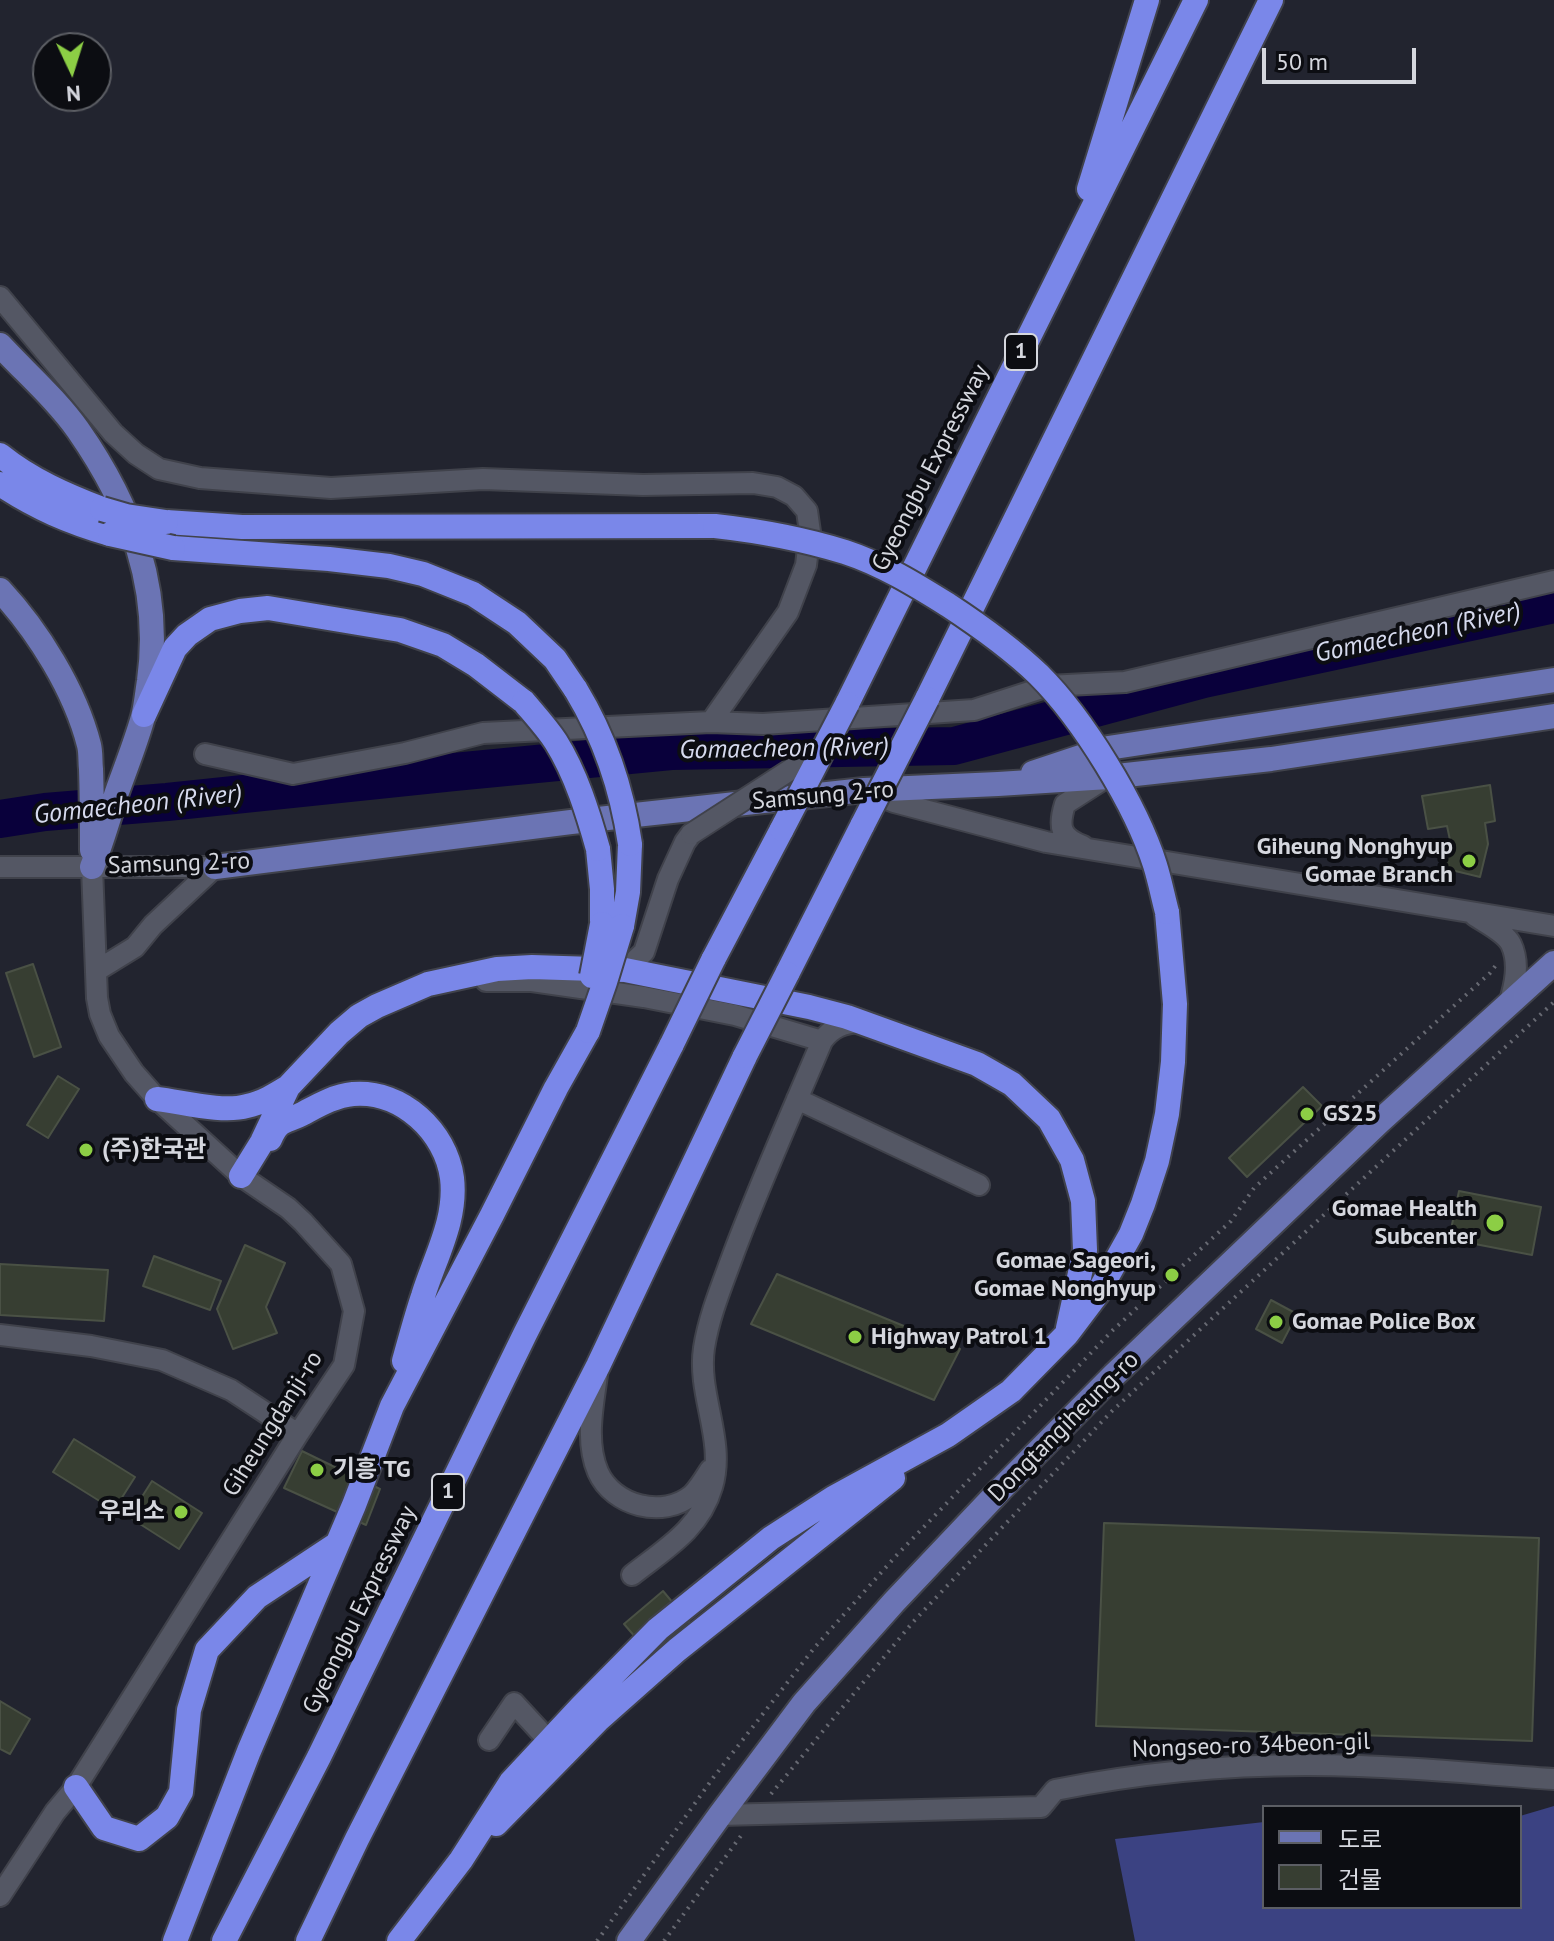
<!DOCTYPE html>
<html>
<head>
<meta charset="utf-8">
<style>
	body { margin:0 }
	#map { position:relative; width:1554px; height:1941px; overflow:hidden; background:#22242f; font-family:"PT Sans","Noto Sans KR",sans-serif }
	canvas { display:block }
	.legend { position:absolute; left:1262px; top:1805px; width:260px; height:104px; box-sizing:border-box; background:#0c0d12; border:2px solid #5c5e64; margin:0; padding:10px 14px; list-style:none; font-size:24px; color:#d5d7de }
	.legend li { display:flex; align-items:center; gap:16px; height:40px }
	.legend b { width:40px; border:2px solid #5c5e64 }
	.north { position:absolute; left:32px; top:32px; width:80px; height:80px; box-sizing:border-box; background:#0c0d12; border:2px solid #5c5e64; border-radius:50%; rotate:176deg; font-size:22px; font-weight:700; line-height:32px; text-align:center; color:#d5d7de }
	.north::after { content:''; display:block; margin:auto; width:28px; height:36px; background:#8cce45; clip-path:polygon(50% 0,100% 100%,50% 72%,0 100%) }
	.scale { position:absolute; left:1262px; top:48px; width:154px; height:36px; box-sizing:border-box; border:4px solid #d5d7de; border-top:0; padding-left:10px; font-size:24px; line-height:28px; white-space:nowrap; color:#d5d7de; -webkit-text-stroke:6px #0c0d12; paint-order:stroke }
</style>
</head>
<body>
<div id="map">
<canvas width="1554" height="1941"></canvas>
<ul class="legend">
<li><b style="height:10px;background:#6b74b4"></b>도로</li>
<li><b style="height:22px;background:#373e32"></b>건물</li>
</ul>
<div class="north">N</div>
<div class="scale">50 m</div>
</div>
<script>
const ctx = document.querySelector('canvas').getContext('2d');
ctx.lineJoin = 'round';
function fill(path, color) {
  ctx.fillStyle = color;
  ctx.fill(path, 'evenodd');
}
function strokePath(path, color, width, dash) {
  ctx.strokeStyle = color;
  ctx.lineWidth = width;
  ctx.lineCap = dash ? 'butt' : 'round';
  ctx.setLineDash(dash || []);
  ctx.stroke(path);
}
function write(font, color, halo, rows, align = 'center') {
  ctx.font = font + ' "PT Sans","Noto Sans KR",sans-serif';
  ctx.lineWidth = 8;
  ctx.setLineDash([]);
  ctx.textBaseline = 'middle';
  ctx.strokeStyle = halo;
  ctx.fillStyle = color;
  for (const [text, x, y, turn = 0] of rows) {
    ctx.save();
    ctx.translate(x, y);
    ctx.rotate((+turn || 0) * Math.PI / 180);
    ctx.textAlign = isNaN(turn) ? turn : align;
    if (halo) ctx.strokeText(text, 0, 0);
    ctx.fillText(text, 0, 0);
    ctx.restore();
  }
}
const forest = new Path2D(`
	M1554,1806v135h-419l-20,-102 149,-17v85h256v-91z`);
const river = new Path2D(`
	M0,819l45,-7 122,-10 287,-30 217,-21 283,-5 250,-67 350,-75`);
const building = new Path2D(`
	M1490,785l5,36 -10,2 3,21 -8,33 -37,-9 7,-28 -3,-14 -19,3 -6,-33z
	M33,964l28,83 -27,10 -28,-84z
	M58,1076l21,13 -31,49 -21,-13z
	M1303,1087l19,19 -75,71 -18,-19z
	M1459,1191l82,16 -9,48 -83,-16z
	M245,1245l40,18 -19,44 11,26 -44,16 -16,-40z
	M154,1256l67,25 -11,29 -67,-24z
	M0,1264l108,6 -4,51 -104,-6z
	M777,1274l183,75 -26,51 -183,-76z
	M1271,1300l26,14 -15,29 -26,-14z
	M74,1439l61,38 -21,33 -61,-38z
	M302,1451l78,38 -14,36 -82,-37z
	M152,1481l50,32 -23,36 -50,-32z
	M1104,1523l435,15 -7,203 -436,-15z
	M663,1591l31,37 -39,32 -31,-36z
	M0,1701l30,18 -20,35 -10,-5z`);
const path = new Path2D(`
	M771,1794l142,-172 199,-211 442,-409
	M597,1941l116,-163 102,-131 80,-90 218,-227 118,-109 23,-33 236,-215 6,-8
	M664,1941l79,-108`);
const minor = new Path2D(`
	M0,297l113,136 23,21 23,15 41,9 131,10 152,-9 160,6 110,-2 24,4 17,9 13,15 3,21 -4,33 -18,47 -77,110
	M205,754l88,20 112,-21 78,-20 228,-11 52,2 211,-14 74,-24 77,-4 429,-101
	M868,791l26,11 152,40 508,84
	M1083,846c-23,-9 -25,-19 -18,-42l42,-27
	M0,867h215
	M1474,915c11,8 31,17 37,29 9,19 4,41 -2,60
	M625,970l19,-18 24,-73 17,-37 6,-8
	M96,971l39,-24 18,-22 62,-58
	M486,981h46l112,16 91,18 87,26
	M797,1099l182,86
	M0,1335l91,11 71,14 69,30 67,44
	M597,1375c-4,30 -12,67 1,97 15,34 65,47 94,23 7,-7 13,-17 18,-25
	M632,1575c33,-26 68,-46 80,-88 14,-47 -15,-92 -8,-139 5,-32 18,-63 29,-93 27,-72 59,-143 89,-214 10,-14 22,-18 38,-19
	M489,1740l25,-37 35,38
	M720,1815l321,-8 14,-17c99,-20 203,-28 304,-24 65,2 130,9 195,13
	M0,1896l55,-84 21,-25 222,-353 46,-69 10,-54 -13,-47 -38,-42 -15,-14 -47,-32 -84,-77 -23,-26 -25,-37 -9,-22 -3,-16 -5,-131`);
const major = new Path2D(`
	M0,345c26,28 56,54 78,85 53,76 84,158 71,251 -2,12 -3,25 -6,36 -7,25 -17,50 -26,75 -8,25 -15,50 -25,75
	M0,590c38,41 75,100 89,155 2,8 1,16 2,24 1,27 1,54 1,81
	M1033,773l75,-25 446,-68
	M215,867l356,-45 293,-32 134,-6 110,-7 163,-18 283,-43
	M629,1941l91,-126 84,-112 90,-101 107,-113 113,-114 266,-254 174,-158`);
const highway = new Path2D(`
	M1089,189l58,-189
	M0,455c31,25 66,40 102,54
	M0,484c36,24 69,38 110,50
	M166,522l76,5 473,-1
	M173,548l156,11 60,7 34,8 50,20 44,29 38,36 21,31
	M927,699l344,-699
	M847,704l349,-704
	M144,715l31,-67 12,-13 23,-16 30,-8 28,-3 132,22 43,15 33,20 48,37
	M598,849l4,40v35
	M622,926l6,-34 2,-48
	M713,960l69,-131
	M787,974l76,-150
	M157,1099c26,3 65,14 90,7 15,-3 28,-11 41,-19
	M270,1139c9,-20 14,-16 32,-25 17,-9 32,-18 51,-20 49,-4 93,38 99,84 5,42 -17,79 -29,118 -7,21 -13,43 -19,65
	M241,1176l21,-34 26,-55 51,-54 20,-17 18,-10 51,-22 69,-15 35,-2 93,3 184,37 38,10 130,47 35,20 37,35 23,41 11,41 2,49 -17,78
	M76,1787l28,41 35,11 28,-22 14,-25 8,-82 18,-60 50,-53 80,-53
	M496,1824l102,-104 79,-70 216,-172
	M175,1941l74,-190 105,-246 38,-99 100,-191 64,-127 32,-57
	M224,1941l95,-184 206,-423 147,-290
	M308,1941l49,-102 241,-473 147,-310
	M399,1941l62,-81 50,-78 70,-75 77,-78 113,-91 62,-40 115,-63 63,-44 56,-57 31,-41 33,-59 12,-30 14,-43 10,-47 6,-52 2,-58 -8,-92`);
const minorBridge = new Path2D(`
	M691,834l133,-86`);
const highwayBridge = new Path2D(`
	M102,509l24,7 40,6
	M715,526c45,5 88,13 130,26 37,12 71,33 103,53 32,21 63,43 91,70 44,44 97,130 116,190 5,16 8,32 12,47
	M110,534l63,14
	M576,690c29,48 46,99 54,154
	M524,702c11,13 23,26 32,40 20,32 32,71 42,107
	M863,824l64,-125
	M782,829l65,-125
	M592,976l10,-52
	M588,1031l17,-49 17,-56
	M672,1044l41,-84
	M745,1056l42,-82`);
const markers = [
	[1469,861,8,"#8cce45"],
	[1307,1114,8,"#8cce45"],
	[86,1150,8,"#8cce45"],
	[1495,1223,10,"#8cce45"],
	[1172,1275,8,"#8cce45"],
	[1276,1322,8,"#8cce45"],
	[855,1337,8,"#8cce45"],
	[317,1470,8,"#8cce45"],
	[181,1512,8,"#8cce45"]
];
const shields = [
	[1021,352,32],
	[448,1492,32]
];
const shieldNames = [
	["1",1021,352],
	["1",448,1492]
];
const streetNames = [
	["Gyeongbu Expressway",931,468,-63],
	["Samsung 2-ro",823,796,-5],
	["Samsung 2-ro",179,864,-2],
	["Giheungdanji-ro",273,1424,-58],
	["Dongtangiheung-ro",1064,1427,-45],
	["Gyeongbu Expressway",360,1610,-64],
	["Nongseo-ro 34beon-gil",1251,1746,-2]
];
const poiNames = [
	["Giheung Nonghyup",1453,847,"right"],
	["Gomae Branch",1453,875,"right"],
	["GS25",1323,1114],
	["(주)한국관",102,1150],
	["Gomae Health",1477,1209,"right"],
	["Subcenter",1477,1237,"right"],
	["Gomae Sageori,",1156,1261,"right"],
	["Gomae Nonghyup",1156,1289,"right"],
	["Gomae Police Box",1292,1322],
	["Highway Patrol 1",871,1337],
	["기흥 TG",333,1470],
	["우리소",165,1512,"right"]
];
const waterNames = [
	["Gomaecheon (River)",1418,633,-12],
	["Gomaecheon (River)",784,749,-1],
	["Gomaecheon (River)",138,805,-6]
];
fill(forest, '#3b4282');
strokePath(river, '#09003b', 38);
fill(building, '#373e32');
strokePath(building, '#4a5145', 2);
strokePath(minor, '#40424b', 24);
strokePath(major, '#40424b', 28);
strokePath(highway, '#40424b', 28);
strokePath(path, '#676972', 4, [2, 6]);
strokePath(minor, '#545764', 20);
strokePath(major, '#6b74b4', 24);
strokePath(highway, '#7a87e9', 24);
strokePath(minorBridge, '#40424b', 24, []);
strokePath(highwayBridge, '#40424b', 28, []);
strokePath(minorBridge, '#545764', 20);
strokePath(highwayBridge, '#7a87e9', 24);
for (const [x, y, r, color] of markers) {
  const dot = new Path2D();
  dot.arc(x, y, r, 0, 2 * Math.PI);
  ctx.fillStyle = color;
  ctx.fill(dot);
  strokePath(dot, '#0c0d12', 3);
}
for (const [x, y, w] of shields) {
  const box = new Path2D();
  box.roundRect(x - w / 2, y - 18, w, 36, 6);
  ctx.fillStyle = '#0c0d12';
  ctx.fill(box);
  strokePath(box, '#d5d7de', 2);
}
write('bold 22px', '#d5d7de', null, shieldNames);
write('24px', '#d5d7de', '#0c0d12', streetNames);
write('bold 24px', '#d5d7de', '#0c0d12', poiNames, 'left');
write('italic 26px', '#d6daee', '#0c0d12', waterNames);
</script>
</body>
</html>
